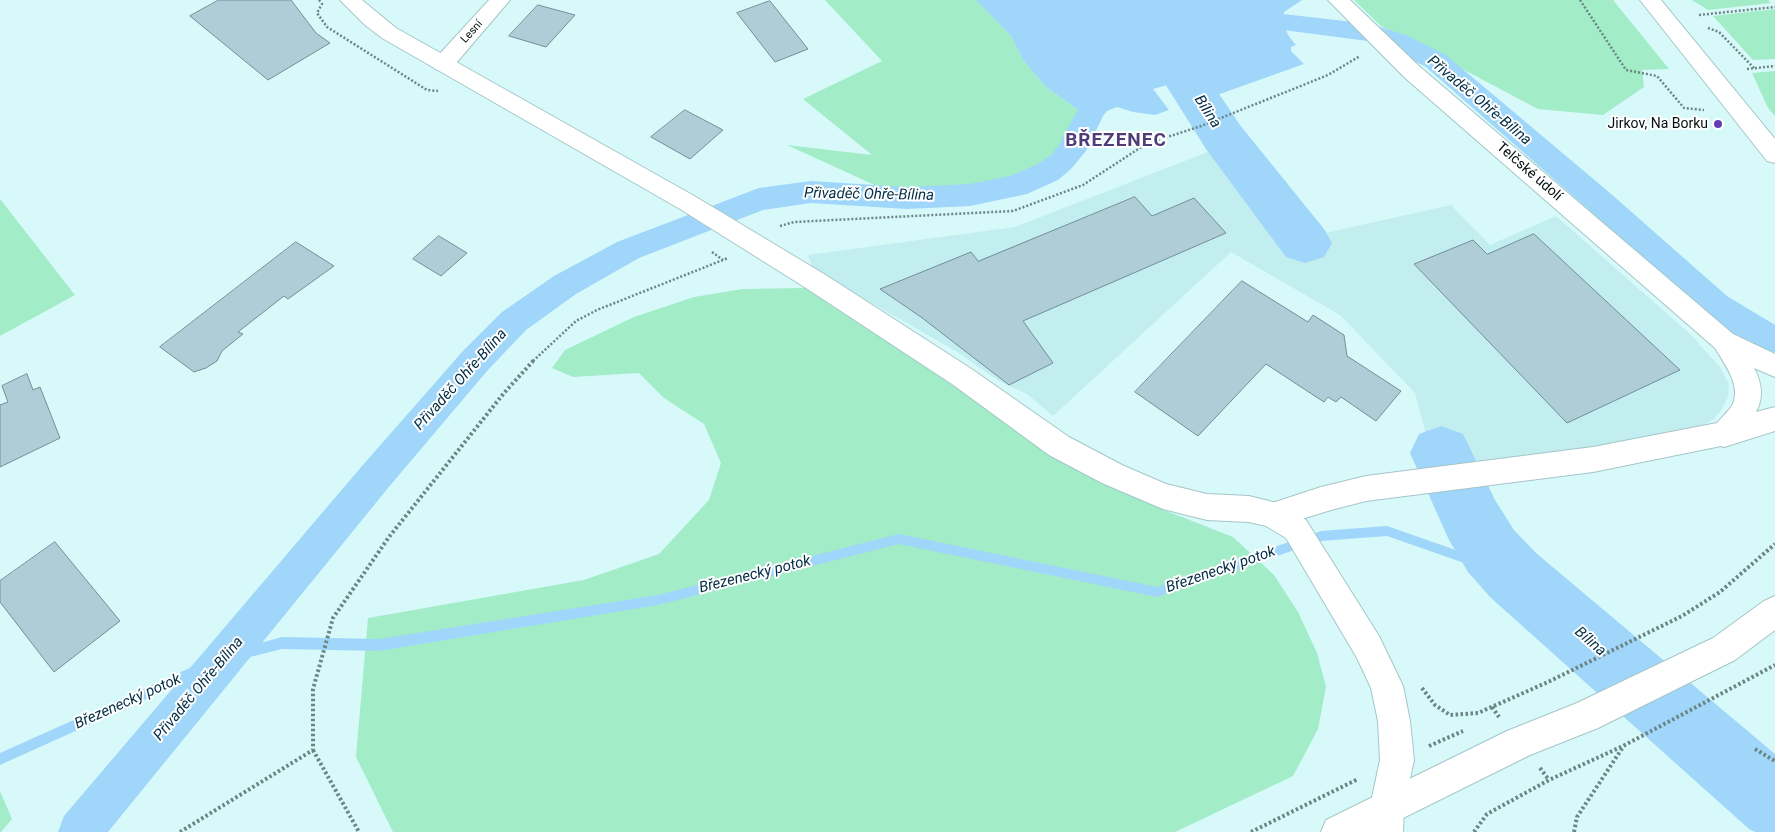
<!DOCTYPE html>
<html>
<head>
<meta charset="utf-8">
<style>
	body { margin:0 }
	canvas { display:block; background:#d7f9fa }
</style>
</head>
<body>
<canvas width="1775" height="832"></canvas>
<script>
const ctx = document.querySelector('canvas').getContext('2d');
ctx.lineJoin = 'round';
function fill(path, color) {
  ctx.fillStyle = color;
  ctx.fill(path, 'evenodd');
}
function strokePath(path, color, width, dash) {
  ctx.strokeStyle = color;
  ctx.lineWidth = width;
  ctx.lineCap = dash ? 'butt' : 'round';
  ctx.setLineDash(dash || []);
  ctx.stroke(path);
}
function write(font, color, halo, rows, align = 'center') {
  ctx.font = font + ' Roboto,sans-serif';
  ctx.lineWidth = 4;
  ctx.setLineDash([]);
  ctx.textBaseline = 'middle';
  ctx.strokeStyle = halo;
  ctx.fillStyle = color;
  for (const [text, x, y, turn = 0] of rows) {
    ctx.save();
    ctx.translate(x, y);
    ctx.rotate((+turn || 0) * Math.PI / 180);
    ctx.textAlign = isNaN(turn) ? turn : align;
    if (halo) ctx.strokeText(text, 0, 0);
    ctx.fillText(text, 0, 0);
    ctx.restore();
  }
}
const built = new Path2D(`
	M1213,150l81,96 11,-3 7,-7 139,-31 39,40 66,-29 133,117 31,34 9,17 -1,13 -6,12 -8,10 -18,10 -103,20 -129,13 -2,-9h-31l-16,-60 -75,-78 -109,-63 -178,164 -26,-22 -28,-13 -42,-29 -144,-83 -5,-14 207,-28z`);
const green = new Path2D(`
	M825,0h152l34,36 12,24 23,27 38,27 -14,29 -12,15 -13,9 -44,17 -37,8 -72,1 -105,-48 85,10 -69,-56 79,-38z
	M1354,0h259l56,69 -27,1 2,17 -41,28 -65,-6 -157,-83z
	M1692,0h76l3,3 -63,7z
	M1775,9v50l-22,1 -40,-44z
	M1775,71v45l-7,-8 -16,-35z
	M0,199l75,96 -75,41z
	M805,288l143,94 119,83 92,43 74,29 41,38 24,37 19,41 9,34 -8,42 -25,47 -118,56h-782l-37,-75 12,-139 216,-38 75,-26 50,-54 12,-37 -17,-39 -40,-26 -25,-25 -66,4 -21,-9 13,-18 69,-33 60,-20 49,-8z
	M0,791l12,28 -11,13h-1z`);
const water = new Path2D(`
	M976,0h326l-18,12c-1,15 2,22 12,33l-5,2v4l13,13 -87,31 -44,-55 -19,3 35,62h-4l-18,-20 -14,4 16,21 -14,5 -22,-3 -16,-5 -23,9 -10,-2 -38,-27 -23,-27 -12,-24z`);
const stream = new Path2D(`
	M1387,526l126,44 4,1 2,4 -2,4 -4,1 -126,-44 -66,5 -164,56 -258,-53 -241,61 -279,46 -97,-2 -56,14 -226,102v-12l221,-99 61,-17 97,2 279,-44 241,-61 258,53 164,-56z`);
const canal = new Path2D(`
	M1283,14l88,10 37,12 38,19 164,138 117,103 48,29v28l-37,-16 -35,-23 -115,-105 -162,-142 -36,-19 -22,-7 -85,-11 -46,4 -9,-2 -4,-6 4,-6z
	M1120,68l10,3 4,6 -31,39 -17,35 -15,18 -13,11 -31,14 -57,12 -63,3 -96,-6 -48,7 -124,48 -63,36 -50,36 -39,41 -99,117 -280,344h-50l6,-16 298,-350 101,-115 39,-39 52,-36 63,-34 142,-54 52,-7 96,6 63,-3 40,-8 28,-12 13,-9 8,-10 22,-41 29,-33z`);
const river = new Path2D(`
	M1073,0h56l43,24 68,101 84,104 8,14 -8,14 -19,6 -19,-6 -80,-108 -66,-105 -61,-34z
	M1441,426l22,8 32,66 19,30 22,23 239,201v78h-20l-6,-3 -259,-232 -22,-25 -19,-32 -39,-87 9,-19z`);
const building = new Path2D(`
	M219,0h72l25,33 14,10 -62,37 -78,-64z
	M770,1l38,48 -33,13 -38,-49z
	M538,5l37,10 -29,32 -37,-11z
	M685,110l38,20 -33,29 -39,-22z
	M1135,197l17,19 42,-18 32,35 -203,88 30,42 -44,22 -88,-68 -41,-28 91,-37 7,9z
	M1534,234l146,136 -113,53 -153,-159 59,-24 14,14z
	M439,236l28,17 -26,23 -28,-17z
	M296,242l38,24 -46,33 -4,-3 -46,36 5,2 -21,17 -5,10 -11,7 -12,4 -34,-25z
	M1242,281l66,41 5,-7 31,20 3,21 54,35 -25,30 -35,-24 -5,5 -8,-5 -4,5 -58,-38 -68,72 -63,-44z
	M27,374l6,16 7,-3 20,51 -60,29v-62l8,-3 -6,-16z
	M55,542l65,79 -66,51 -54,-70v-21z`);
const pathFar1 = new Path2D(`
	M319,0l3,4 -5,9 10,14 100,63 11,1
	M1580,0l46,70 31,6 27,32 20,2
	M1699,15l76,-8
	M1708,28l11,4 35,36
	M1747,69l28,-3
	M780,226l14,-4 219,-11 70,-26 63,-41 55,-18 127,-51 32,-19
	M712,252l11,8
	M533,361l43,-40 21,-11 131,-52`);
const path = new Path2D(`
	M1422,688l13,17 15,10 28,-2 70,-31 134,-66 38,-24 55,-48
	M1492,707l7,10
	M1429,746l34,-15
	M1755,749l20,12
	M313,750l46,82
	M1540,768l9,12
	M180,832l133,-82v-61l20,-71 56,-81 115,-144 30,-33
	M1251,832l107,-53
	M1474,832l13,-18 62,-34 74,-34 152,-81
	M1574,832l3,-15 46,-70`);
const street = new Path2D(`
	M489,0h21l-59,69 -8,2 -8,-2 -3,-5 3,-5z
	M1328,0h22l70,67 313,267 42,20v23l-21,-9c8,15 10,29 2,44l19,-5v24l-51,16 -3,-1 -128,26 -227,29 -35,9 -58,18 -10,-4 -5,-9 5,-9 58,-19 45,-11 227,-29 124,-24c5,-6 12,-12 16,-19 8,-19 -9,-41 -18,-56l-311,-271z
	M1640,0h21l114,139v24l-8,-2z
	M1775,596v34l-40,30 -137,68 -68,27 -155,77h-54l5,-12 181,-89 70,-28 136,-65 51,-37z`);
const secondary = new Path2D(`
	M340,0h22l34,28 300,169 128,77 146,94 99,69 53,28 44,19 41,10 42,2 24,6 33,18 73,116 24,50 7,35 4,39 -10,47 -1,25h-34l1,-25 10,-47 -2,-39 -7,-33 -14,-30 -71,-120 -20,-12 -17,-4 -42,-2 -44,-11 -61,-26 -53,-28 -97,-71 -146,-96 -126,-79 -298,-171 -17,-13z`);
const markers = [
	[1718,124,5,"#663cb4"]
];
const farStreetnames = [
	["Lesní",472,32,-48]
];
const poiNames = [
	["Jirkov, Na Borku",1708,124]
];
const streetNames = [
	["Telčské údolí",1529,172,41]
];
const waterNames = [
	["Přivaděč Ohře-Bílina",1479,101,40],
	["Bílina",1207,112,57],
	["Přivaděč Ohře-Bílina",869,195,1],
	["Přivaděč Ohře-Bílina",461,380,-48],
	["Březenecký potok",1221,570,-19],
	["Březenecký potok",755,575,-14],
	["Bílina",1590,642,41],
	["Přivaděč Ohře-Bílina",199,689,-50],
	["Březenecký potok",128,702,-24]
];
const districtNames = [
	["BŘEZENEC",1116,141]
];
fill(built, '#c2eef0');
fill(green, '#a2ecc7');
fill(water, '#a0d6f9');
fill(stream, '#a0d6f9');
fill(canal, '#a0d6f9');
fill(river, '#a0d6f9');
fill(building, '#aecdd6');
strokePath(building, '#728f98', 1);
strokePath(street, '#a5c6c8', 2);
strokePath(secondary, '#a5c6c8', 2);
strokePath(pathFar1, '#6d8484', 2.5, [2, 2]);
strokePath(path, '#6d8484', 4, [2.5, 2.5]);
fill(street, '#fff');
fill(secondary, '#fff');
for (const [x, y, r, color] of markers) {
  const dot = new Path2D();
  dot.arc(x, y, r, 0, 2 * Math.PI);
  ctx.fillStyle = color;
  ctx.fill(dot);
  strokePath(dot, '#fff', 2);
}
write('11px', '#040f0f', '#fff', farStreetnames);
write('14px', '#040f0f', '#fff', poiNames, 'right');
write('14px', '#040f0f', '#fff', streetNames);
write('italic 15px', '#022e45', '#fff', waterNames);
ctx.letterSpacing = '1px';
write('bold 19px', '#4f3d7a', '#fff', districtNames);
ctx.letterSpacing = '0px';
</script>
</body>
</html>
